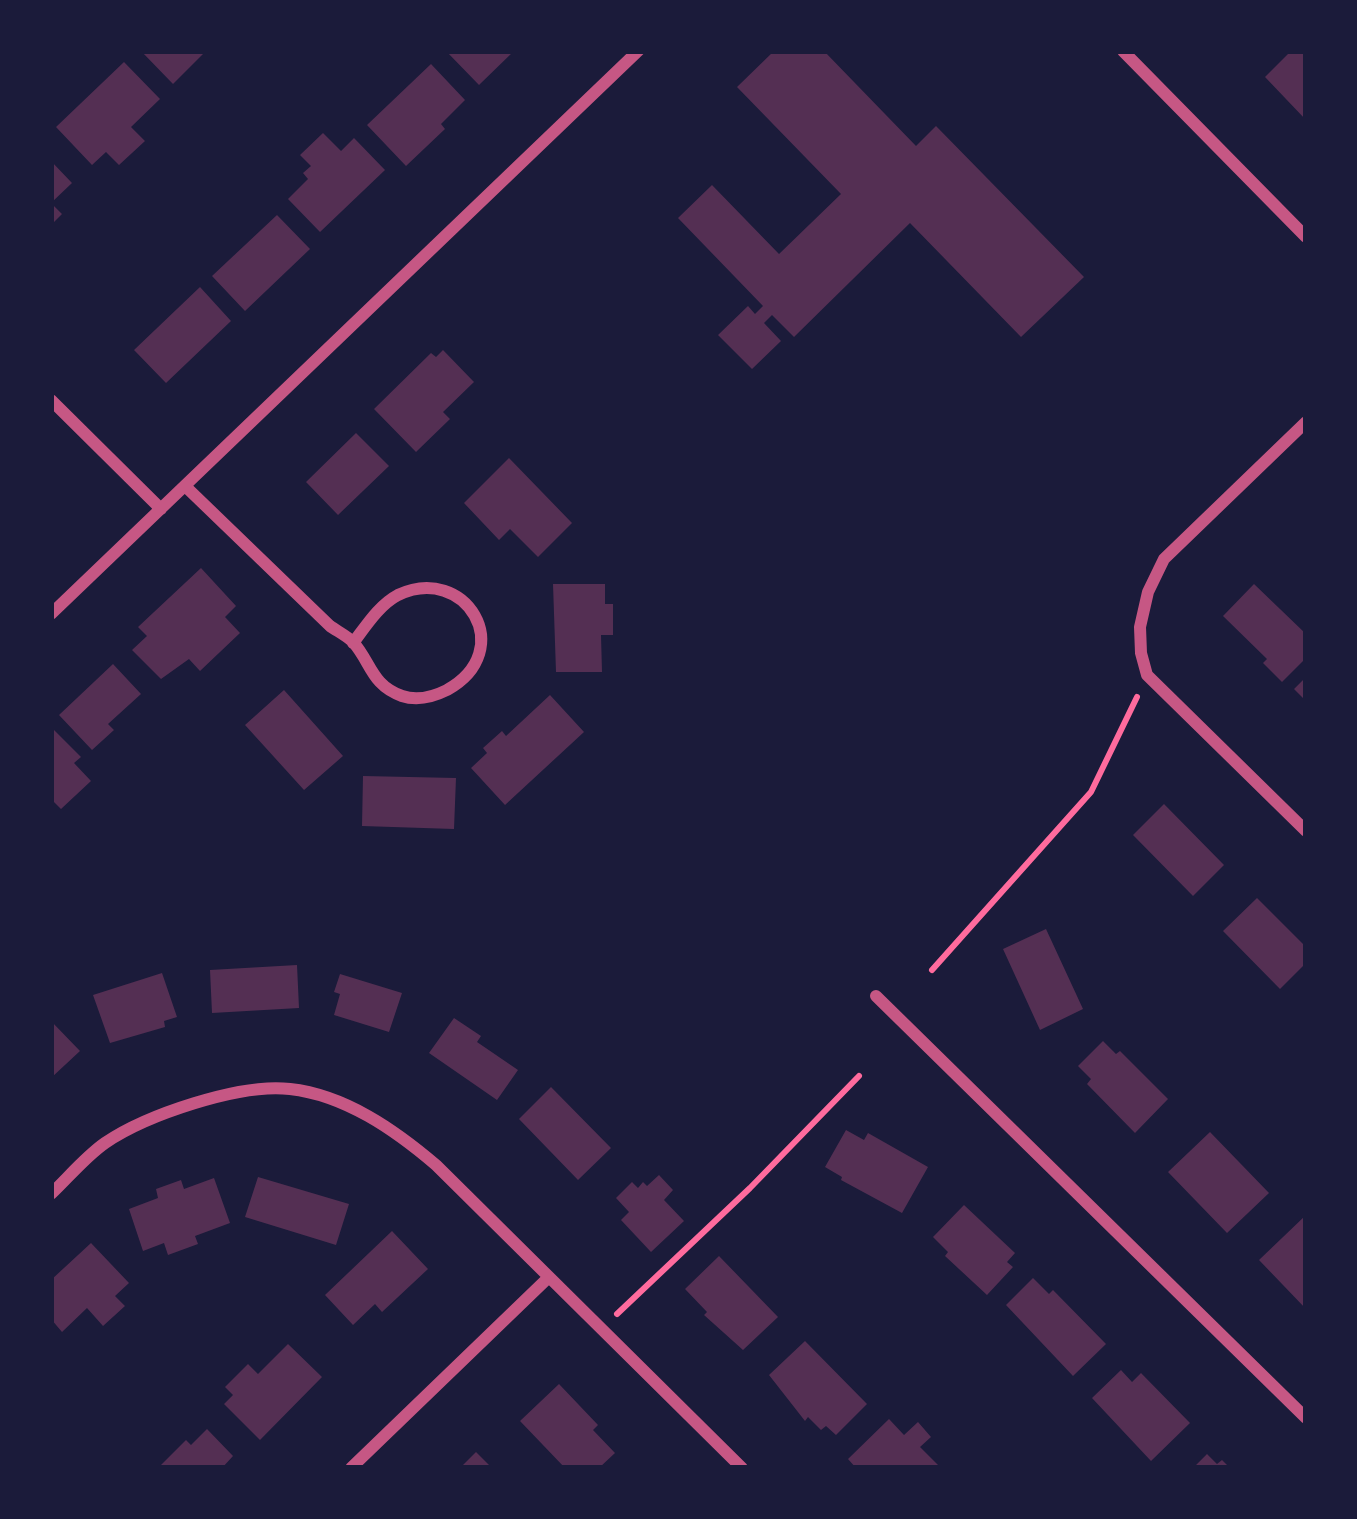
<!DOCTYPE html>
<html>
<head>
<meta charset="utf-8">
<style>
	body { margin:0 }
	#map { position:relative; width:1357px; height:1519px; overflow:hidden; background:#1b1b3a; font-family:"Work Sans",sans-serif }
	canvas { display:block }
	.frame { position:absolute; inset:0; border:54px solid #1b1b3a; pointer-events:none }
</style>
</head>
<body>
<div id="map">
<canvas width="1357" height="1519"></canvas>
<div class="frame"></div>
</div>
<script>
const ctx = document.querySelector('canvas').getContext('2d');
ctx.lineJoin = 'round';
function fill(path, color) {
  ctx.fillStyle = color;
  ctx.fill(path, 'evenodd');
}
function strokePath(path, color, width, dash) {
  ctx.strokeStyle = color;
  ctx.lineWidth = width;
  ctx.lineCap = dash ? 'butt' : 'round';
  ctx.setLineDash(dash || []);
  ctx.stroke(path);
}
const building = new Path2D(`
	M141,51h65l-33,33z
	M446,51h68l-35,34z
	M774,51h50l92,95 20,-20 148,151 -63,60 -111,-114 -116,114 -22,-22 -8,8 17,18 -29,28 -34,-34 30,-29 7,8 8,-8 -85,-88 34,-33 67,69 62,-60 -104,-107z
	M1291,51h15v69l-41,-43z
	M124,62l36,37 -29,28 14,14 -26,24 -13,-13 -14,13 -36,-38z
	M431,64l34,36 -24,24 4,5 -39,37 -39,-41z
	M323,133l18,18 13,-13 31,32 -65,62 -32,-33 20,-20 -5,-6 8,-7 -11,-11z
	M51,161l21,22 -21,20 11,11 -11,11z
	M277,215l33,34 -65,62 -33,-35z
	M200,287l31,34 -65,62 -32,-33z
	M443,350l31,32 -31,30 7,7 -34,33 -42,-43 57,-56 5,4z
	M356,433l33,33 -51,49 -32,-33z
	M509,458l63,65 -34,34 -28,-28 -11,11 -35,-37z
	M201,568l35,38 -11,11 15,16 -40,38 -11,-12 -28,20 -29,-29 15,-14 -9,-9z
	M553,584h52v20h8v31h-12l1,37h-46z
	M1254,584l52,50v24l-24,24 -19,-19 4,-4 -44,-43z
	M113,664l28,30 -33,30 6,6 -22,20 -33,-35z
	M1306,677v24l-12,-12z
	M284,690l59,66 -39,34 -59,-65z
	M550,695l34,37 -79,73 -34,-37 16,-15 -4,-5 19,-17 4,5z
	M51,727l30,30 -7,6 17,18 -30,28 -10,-10z
	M363,776l93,2 -2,51 -92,-3z
	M1164,804l60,61 -31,31 -60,-61z
	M1257,898l49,49v16l-26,26 -57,-58z
	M1046,929l37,80 -43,21 -37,-81z
	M297,965l2,43 -87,5 -2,-43z
	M162,973l15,44 -13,4 1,6 -55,16 -17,-48z
	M340,974l62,19 -13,39 -55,-17 6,-21 -6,-2z
	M454,1018l27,18 -4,6 41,28 -21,30 -68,-47z
	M51,1021l29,30 -29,27z
	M1103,1041l13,13 4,-3 48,48 -33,34 -48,-49 4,-5 -13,-13z
	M551,1087l60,61 -33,32 -59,-61z
	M846,1130l18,10 4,-7 60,34 -26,46 -61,-33 1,-3 -17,-10z
	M1210,1132l59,61 -42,40 -59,-61z
	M659,1175l14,15 -9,10 20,21 -33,31 -30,-32 8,-8 -13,-14 16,-16 6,6 5,-6 4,4z
	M258,1177l91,27 -13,41 -91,-28z
	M214,1178l16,45 -35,13 3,8 -30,11 -4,-12 -21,8 -14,-42 29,-11 -2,-9 25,-9 3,9z
	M964,1205l51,48 -8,9 6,5 -26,28 -42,-39 3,-4 -15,-15z
	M1306,1215v94l-47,-49z
	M392,1231l36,38 -46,43 -7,-8 -22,21 -28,-30z
	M91,1243l38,40 -14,13 10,10 -22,20 -16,-18 -25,24 -11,-13v-39z
	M719,1256l59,61 -35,33 -39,-35 3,-3 -22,-23z
	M1033,1278l16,16 4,-4 53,54 -33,32 -67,-71z
	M805,1341l62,63 -31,31 -10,-9 -5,4 -13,-13 -3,4 -36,-46z
	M288,1344l34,33 -62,63 -36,-36 9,-9 -8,-8 23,-23 10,10z
	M1121,1370l11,12 9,-9 49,50 -39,38 -59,-63z
	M559,1384l39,41 -5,5 22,23 -16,15h-34l-45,-47z
	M889,1419l15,16 14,-13 13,15 -11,10 21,21h-85l-8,-9z
	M207,1429l26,27 -11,12h-64l28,-28 5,5z
	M476,1452l16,16h-32z
	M1207,1454l10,10 5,-4 8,8h-37z`);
const path = new Path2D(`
	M932,970l159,-178 46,-95
	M617,1314l133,-126 109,-112`);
const minor = new Path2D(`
	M1123,51l183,186
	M51,400l110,109
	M1306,422l-142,137 -16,33 -8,35 1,26 6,22 159,156
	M185,486l145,140c7,5 17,10 23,16 18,20 18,43 49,54 15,5 31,1 45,-6 72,-40 18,-127 -49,-95 -19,10 -32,31 -45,48
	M51,614l587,-563
	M876,996l430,422
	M51,1194c17,-16 34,-37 54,-51 41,-28 135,-60 185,-54 55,6 105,41 146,76l306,303
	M351,1468l198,-191`);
fill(building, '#542f53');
strokePath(path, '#ff6b9d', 6);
strokePath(minor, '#c65784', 12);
</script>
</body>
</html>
